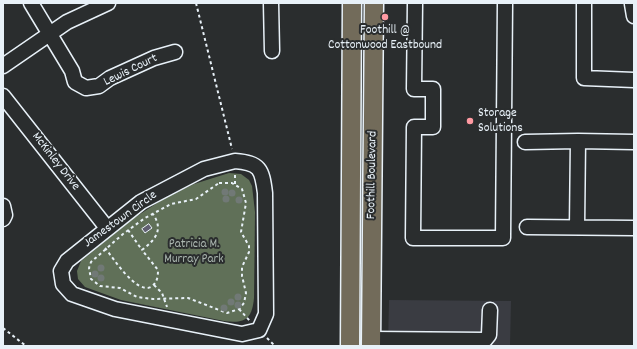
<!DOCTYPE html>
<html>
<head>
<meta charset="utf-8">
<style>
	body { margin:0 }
	#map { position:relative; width:637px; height:349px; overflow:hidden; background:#2a2d2e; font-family:Dekko,sans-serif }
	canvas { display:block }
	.frame { position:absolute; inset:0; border:4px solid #e8f1f8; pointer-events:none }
</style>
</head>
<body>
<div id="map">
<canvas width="637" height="349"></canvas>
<div class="frame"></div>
</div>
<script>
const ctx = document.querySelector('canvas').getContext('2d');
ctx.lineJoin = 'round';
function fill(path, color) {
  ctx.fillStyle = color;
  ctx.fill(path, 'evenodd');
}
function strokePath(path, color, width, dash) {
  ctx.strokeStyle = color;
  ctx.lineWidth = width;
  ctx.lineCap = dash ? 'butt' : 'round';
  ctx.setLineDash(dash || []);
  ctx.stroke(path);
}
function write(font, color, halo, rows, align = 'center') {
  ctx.font = font + ' Dekko,sans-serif';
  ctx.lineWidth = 4;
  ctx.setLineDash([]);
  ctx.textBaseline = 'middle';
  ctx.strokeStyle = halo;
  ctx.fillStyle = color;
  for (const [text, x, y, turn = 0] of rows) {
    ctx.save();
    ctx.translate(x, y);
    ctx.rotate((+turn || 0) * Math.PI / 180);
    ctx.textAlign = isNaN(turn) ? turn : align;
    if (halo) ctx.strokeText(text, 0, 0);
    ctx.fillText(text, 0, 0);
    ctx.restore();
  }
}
const built = new Path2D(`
	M389,300l122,1 -1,45h-122z`);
const green = new Path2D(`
	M229,173l12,1 8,6 3,6 3,26 -1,86c-2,21 -9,26 -30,23l-103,-21 -36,-13 -7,-8 -1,-8 4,-10 53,-43 31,-20 29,-14z`);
const building = new Path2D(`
	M149,224l3,4 -7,5 -3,-4z`);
const path = new Path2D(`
	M196,3l36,146
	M219,183h13l10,6 4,14 -5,29 8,14v6l-7,15v9l4,17 -2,10 -5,6 -12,4 -39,-15 -35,1 -16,-2 -17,-9 -20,-2 -9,-7 -2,-11 2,-6 32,-28 22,-16 26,-14 25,-5z
	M235,184v-11
	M128,230l14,20
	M105,248c9,11 31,46 46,39 6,-4 7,-10 7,-17l-16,-20c13,-10 22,-20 11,-36
	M154,285l8,8 5,14
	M239,309l11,12
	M3,328l23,18
	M267,338l8,8`);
const minor = new Path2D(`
	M31,3l41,68 3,11 11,6 13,-2 11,-8 44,-20 21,-6
	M271,3l1,48
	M415,3l-1,86h19v38h-19l-1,111h90l2,-235
	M584,3v75l50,2
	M632,4l2,12
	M3,66l64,-44 41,-19
	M3,96l104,132
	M578,141l56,1
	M525,142l53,-1 -1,86
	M235,161c25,2 27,8 30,32l1,121 -7,16 -17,4 -127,-25 -43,-15 -9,-10 -2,-13 6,-10 74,-59 63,-33z
	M3,206l2,9 -2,4
	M527,227l107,1
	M371,339l114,1 4,-5 1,-25`);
const major = new Path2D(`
	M350,346l2,-343
	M371,346l3,-343`);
const trees = [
	[225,192],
	[232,193],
	[226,199],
	[239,200],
	[101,268],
	[95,274],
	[101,278],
	[238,297],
	[231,302],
	[238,305],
	[224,308]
];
const markers = [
	[385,17,4,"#ff9aa2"],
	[470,121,4,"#ff9aa2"]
];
const poiNames = [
	["Foothill @",385,31],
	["Cottonwood Eastbound",385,46],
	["Storage",478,114,"left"],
	["Solutions",478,129,"left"]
];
const streetNames = [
	["Lewis Court",131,71,-26],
	["McKinley Drive",55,162,52],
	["Foothill Boulevard",373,175,-89],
	["Jamestown Circle",121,220,-36]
];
const parkNames = [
	["Patricia M.",194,245],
	["Murray Park",194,260]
];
fill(built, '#3a3c42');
fill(green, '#607058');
fill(building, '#615f72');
strokePath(building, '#e8f1f8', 1);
strokePath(minor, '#e8f1f8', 17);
strokePath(major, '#e8f1f8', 21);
strokePath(path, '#e8f1f8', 2, [3, 3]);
strokePath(minor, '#2a2d2e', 14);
strokePath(major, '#726b5a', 18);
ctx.fillStyle = '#717976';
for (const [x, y] of trees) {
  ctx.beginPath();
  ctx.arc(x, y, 3.5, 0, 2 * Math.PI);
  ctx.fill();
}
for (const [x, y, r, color] of markers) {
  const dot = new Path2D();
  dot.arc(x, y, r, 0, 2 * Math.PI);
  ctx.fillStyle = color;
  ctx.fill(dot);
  strokePath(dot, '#2a2d2e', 1.5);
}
write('13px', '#e8f1f8', '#2a2d2e', poiNames);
write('13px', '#e8f1f8', '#2a2d2e', streetNames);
write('13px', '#abb7b0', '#2a2d2e', parkNames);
</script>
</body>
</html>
